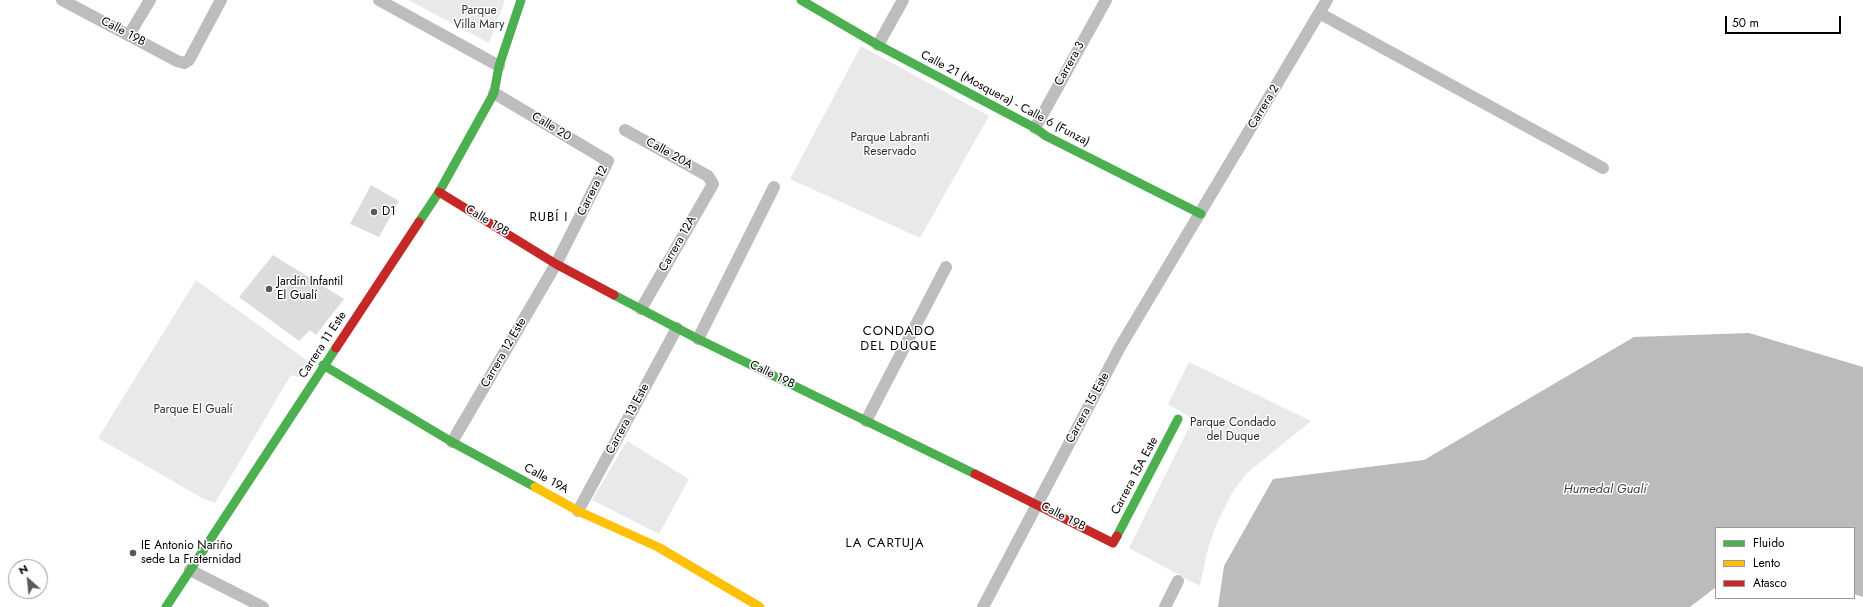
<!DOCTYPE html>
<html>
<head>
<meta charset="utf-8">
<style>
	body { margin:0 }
	#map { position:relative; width:1863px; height:607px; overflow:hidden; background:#fff; font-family:Jost,sans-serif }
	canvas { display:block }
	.legend { position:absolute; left:1715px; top:527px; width:140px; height:72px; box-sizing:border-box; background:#fff; border:1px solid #999; margin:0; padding:5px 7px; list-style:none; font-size:12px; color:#000 }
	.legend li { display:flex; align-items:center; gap:8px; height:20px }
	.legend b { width:20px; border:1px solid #999 }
	.north { position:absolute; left:8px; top:559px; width:40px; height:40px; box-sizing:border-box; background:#fff; border:1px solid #999; border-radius:50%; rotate:333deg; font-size:11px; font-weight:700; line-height:16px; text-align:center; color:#000 }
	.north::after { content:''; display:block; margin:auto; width:14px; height:18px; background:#595959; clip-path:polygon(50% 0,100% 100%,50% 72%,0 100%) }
	.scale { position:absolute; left:1725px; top:16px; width:116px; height:18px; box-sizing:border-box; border:2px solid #000; border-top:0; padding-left:5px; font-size:12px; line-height:14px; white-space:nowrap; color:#000; -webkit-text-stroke:3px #fff; paint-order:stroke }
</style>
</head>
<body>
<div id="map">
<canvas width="1863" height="607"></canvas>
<ul class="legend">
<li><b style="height:5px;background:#4caf50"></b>Fluido</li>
<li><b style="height:5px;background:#ffc107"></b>Lento</li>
<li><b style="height:5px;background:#c62828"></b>Atasco</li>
</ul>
<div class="north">N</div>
<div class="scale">50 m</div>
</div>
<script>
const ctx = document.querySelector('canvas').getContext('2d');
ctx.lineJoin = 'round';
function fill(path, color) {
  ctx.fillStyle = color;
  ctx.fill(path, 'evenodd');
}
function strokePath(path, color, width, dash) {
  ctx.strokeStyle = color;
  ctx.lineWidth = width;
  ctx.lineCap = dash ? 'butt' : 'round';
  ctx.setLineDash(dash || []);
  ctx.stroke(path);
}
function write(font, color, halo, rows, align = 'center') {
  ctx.font = font + ' Jost,sans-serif';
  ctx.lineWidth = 3;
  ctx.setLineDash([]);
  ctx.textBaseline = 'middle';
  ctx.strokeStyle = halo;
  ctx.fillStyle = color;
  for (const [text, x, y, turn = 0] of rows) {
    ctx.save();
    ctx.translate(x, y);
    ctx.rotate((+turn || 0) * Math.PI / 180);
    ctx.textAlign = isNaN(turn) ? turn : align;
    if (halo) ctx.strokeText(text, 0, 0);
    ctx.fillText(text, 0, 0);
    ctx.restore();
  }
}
const green = new Path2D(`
	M408,0h97l-16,43z
	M861,46l128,70 -69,122 -130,-59z
	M196,280l112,81 -10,16 -7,-2 -76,128 -13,-5 -104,-60z
	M1189,362l122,59 -64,52 -15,20 -16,32 -9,27 -7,34 -71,-38 64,-129 -25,-15z
	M627,441l62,38 -30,55 -67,-34z`);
const water = new Path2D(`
	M1749,333l114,34v230l-9,-3v-66h-138v59l-26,20h-472l6,-41 49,-87 151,-19 210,-123z`);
const building = new Path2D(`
	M371,185l28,16 -20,36 -29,-13z
	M273,255l71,44 -28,36 -6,-5 -11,11 -60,-44z`);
const street = new Path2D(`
	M62,0l115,61 7,2 5,-3 32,-60
	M379,0l120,66
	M1319,13l284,155
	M129,35l21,-35
	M878,45l25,-45
	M1035,128l71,-128
	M625,130l83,46 5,8 -72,125
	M698,339l76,-152
	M866,421l80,-154
	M452,442l104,-178 52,-103 -114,-68
	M578,511l99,-183
	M190,570l73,37
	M983,607l137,-260 207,-347
	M1165,607l13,-26`);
const fast = new Path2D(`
	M801,0l77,45 157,83 11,8 155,78
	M419,222l20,-30 55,-99 5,-27 22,-66
	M614,295l84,44 277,135
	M323,365l129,77 83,45
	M1117,536l61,-117
	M166,607l170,-259`);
const slow = new Path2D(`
	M535,487l43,24 80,36 102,60`);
const jam = new Path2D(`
	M439,192l117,72 58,31
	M336,348l83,-126
	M975,474l138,69 4,-7`);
const markers = [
	[374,212,4,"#595959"],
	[269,289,4,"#595959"],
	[133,553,4,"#595959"]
];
const parkNames = [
	["Parque",479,11],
	["Villa Mary",479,25],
	["Parque Labranti",890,138],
	["Reservado",890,152],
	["Parque El Gualí",193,410],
	["Parque Condado",1233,423],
	["del Duque",1233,437]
];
const streetNames = [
	["Calle 19B",123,32,28],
	["Carrera 3",1070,64,-61],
	["Calle 21 (Mosquera) - Calle 6 (Funza)",1005,99,28],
	["Carrera 2",1264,107,-59],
	["Calle 20",551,127,31],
	["Calle 20A",669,154,29],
	["Carrera 12",593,191,-64],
	["Calle 19B",487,221,31],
	["Carrera 12A",678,244,-60],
	["Carrera 11 Este",323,345,-57],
	["Carrera 12 Este",504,353,-60],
	["Calle 19B",772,375,26],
	["Carrera 15 Este",1088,408,-62],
	["Carrera 13 Este",628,419,-62],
	["Carrera 15A Este",1135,476,-62],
	["Calle 19A",546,479,29],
	["Calle 19B",1063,517,27]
];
const poiNames = [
	["D1",382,212],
	["Jardín Infantil",277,282],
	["El Gualí",277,296],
	["IE Antonio Nariño",141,546],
	["sede La Fraternidad",141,560]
];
const neighbourhoodNames = [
	["RUBÍ I",549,218],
	["CONDADO",899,332],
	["DEL DUQUE",899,347],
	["LA CARTUJA",885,544]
];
const waterNames = [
	["Humedal Gualí",1605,490]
];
fill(green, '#e9e9e9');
fill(water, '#bbb');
fill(building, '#dcdcdc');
strokePath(street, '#bdbdbd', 12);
strokePath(fast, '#4caf50', 9);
strokePath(slow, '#ffc107', 9);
strokePath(jam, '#c62828', 9);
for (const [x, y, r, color] of markers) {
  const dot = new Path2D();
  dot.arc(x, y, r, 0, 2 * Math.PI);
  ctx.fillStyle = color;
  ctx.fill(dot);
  strokePath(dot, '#fff', 1.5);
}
write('12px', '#2e2e2e', '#fff', parkNames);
write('12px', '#000', '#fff', streetNames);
write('12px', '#000', '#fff', poiNames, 'left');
ctx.letterSpacing = '1px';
write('13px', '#000', '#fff', neighbourhoodNames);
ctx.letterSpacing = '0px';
write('italic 13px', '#3f3f3f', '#fff', waterNames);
</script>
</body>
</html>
